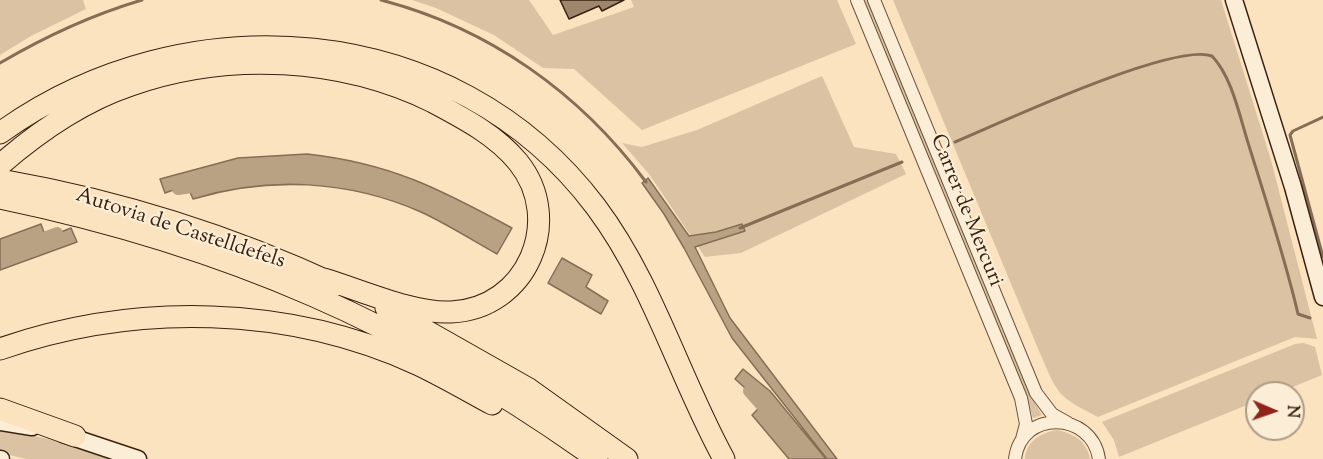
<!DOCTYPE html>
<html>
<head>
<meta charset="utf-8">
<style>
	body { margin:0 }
	#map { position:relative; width:1323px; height:459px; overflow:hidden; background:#fbe3c0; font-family:"Sorts Mill Goudy",serif }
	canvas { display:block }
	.north { position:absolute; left:1245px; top:381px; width:60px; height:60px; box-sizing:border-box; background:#fcedd6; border:2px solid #ae9b87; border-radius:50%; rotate:92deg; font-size:16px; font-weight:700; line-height:24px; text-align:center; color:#392111 }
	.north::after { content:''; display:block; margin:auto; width:21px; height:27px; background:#8f2418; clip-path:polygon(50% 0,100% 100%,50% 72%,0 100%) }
</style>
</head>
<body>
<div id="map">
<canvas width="1323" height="459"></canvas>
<div class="north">N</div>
</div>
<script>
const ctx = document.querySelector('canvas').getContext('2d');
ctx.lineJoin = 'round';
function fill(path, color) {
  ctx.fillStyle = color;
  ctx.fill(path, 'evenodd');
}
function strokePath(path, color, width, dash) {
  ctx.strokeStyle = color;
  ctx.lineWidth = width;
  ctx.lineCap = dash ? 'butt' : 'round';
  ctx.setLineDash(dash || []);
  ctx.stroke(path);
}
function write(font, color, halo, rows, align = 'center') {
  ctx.font = font + ' "Sorts Mill Goudy",serif';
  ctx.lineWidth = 4.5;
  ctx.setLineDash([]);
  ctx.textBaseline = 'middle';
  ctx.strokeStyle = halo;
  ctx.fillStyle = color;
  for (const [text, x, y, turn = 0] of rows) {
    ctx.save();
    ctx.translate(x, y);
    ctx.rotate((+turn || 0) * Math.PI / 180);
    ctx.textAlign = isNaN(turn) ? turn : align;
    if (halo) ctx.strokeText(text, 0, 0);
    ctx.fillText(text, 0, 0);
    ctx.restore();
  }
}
const green = new Path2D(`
	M0,0h83l3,9 -55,27 -31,19z
	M412,0h117l24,35 81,-28 -3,-7h206l19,44 -214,86 -68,-61 -31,-1 -49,-33 -58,-27z
	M863,0h5l163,397 11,18 -9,3 -6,-20z
	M893,0h328l50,160 46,179 -22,-2 -197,80c-43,-22 -40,-23 -59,-66z
	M822,76l32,71 42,7 10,20 -165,79 -36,4 -56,-83 -27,-31 20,4 55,-17z
	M1304,343l11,4 7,28 -44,18h-21v8l-138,56 -5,-17 -12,-18 193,-78z
	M0,429l63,13 52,17h-88l-27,-6z
	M1057,430c17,4 29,10 33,29h-65c1,-18 16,-26 32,-29z`);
const water = new Path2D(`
	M307,154c83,9 133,35 205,74l-15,26c-25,-14 -50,-30 -76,-42 -73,-32 -152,-36 -228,-13l-6,-14 -22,8 -5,-14 78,-21z
	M648,178l41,58 27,-4 26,-8 3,7 -50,16 35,71 107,141h-10l-95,-121 -48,-90 -20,-34 -22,-31z
	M41,224l5,14 25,-10 6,14 -77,28v-31z
	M562,258l30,17 -6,12 22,14 -7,13 -53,-31z
	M743,369l27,22 56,68h-37l-37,-44 11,-11 -28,-25z`);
const stream = new Path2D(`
	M381,0c108,28 199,93 265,182
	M0,63c46,-27 91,-48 142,-63
	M1323,117l-30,14 -3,4 33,122
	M955,142c45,-19 218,-100 257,-86 21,22 28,63 38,93 17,55 35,109 48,165l12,4
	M740,228l162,-66`);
const canal = new Path2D(`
	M178,189l27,-4
	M33,242l24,-9
	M749,391l23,26`);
const building = new Path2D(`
	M560,0h64l-22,11 -3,-5 -30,13z`);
const street = new Path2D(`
	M857,0l164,398 5,26 -4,15
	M874,0l162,393 16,21 16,9
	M1015,459c6,-50 77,-48 84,0`);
const secondary = new Path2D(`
	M1234,0l59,187 30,110
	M0,422l32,5
	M63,434l75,25
	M0,459h1`);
const highway = new Path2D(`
	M0,133c184,-133 454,-115 596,74 57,76 83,170 128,252
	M0,165c38,-33 83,-64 131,-80 97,-34 210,-28 302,17 30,16 63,33 85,60 47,58 9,147 -67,150 -37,2 -90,-22 -127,-33
	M6,181c113,20 227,56 330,104
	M0,198c226,47 409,126 597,261
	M386,308l143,81 98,70
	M0,349c135,-47 289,-44 419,16 25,12 49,26 73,39
	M0,409l75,27`);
const streetNames = [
	["Carrer de Mercuri",965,211,68],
	["Autovia de Castelldefels",180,230,18]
];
fill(green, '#dac2a2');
fill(water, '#b9a184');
strokePath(water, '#866e56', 1.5);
strokePath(stream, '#866e56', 3);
strokePath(canal, '#b9a184', 12);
fill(building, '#9e866c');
strokePath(building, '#392111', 1.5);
strokePath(street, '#6a523d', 14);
strokePath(secondary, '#392111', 19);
strokePath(highway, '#392111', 23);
strokePath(street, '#fcedd6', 12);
strokePath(secondary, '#fcedd6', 16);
strokePath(highway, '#fbe3c0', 21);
write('21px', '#392111', '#fcedd6', streetNames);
</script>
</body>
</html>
